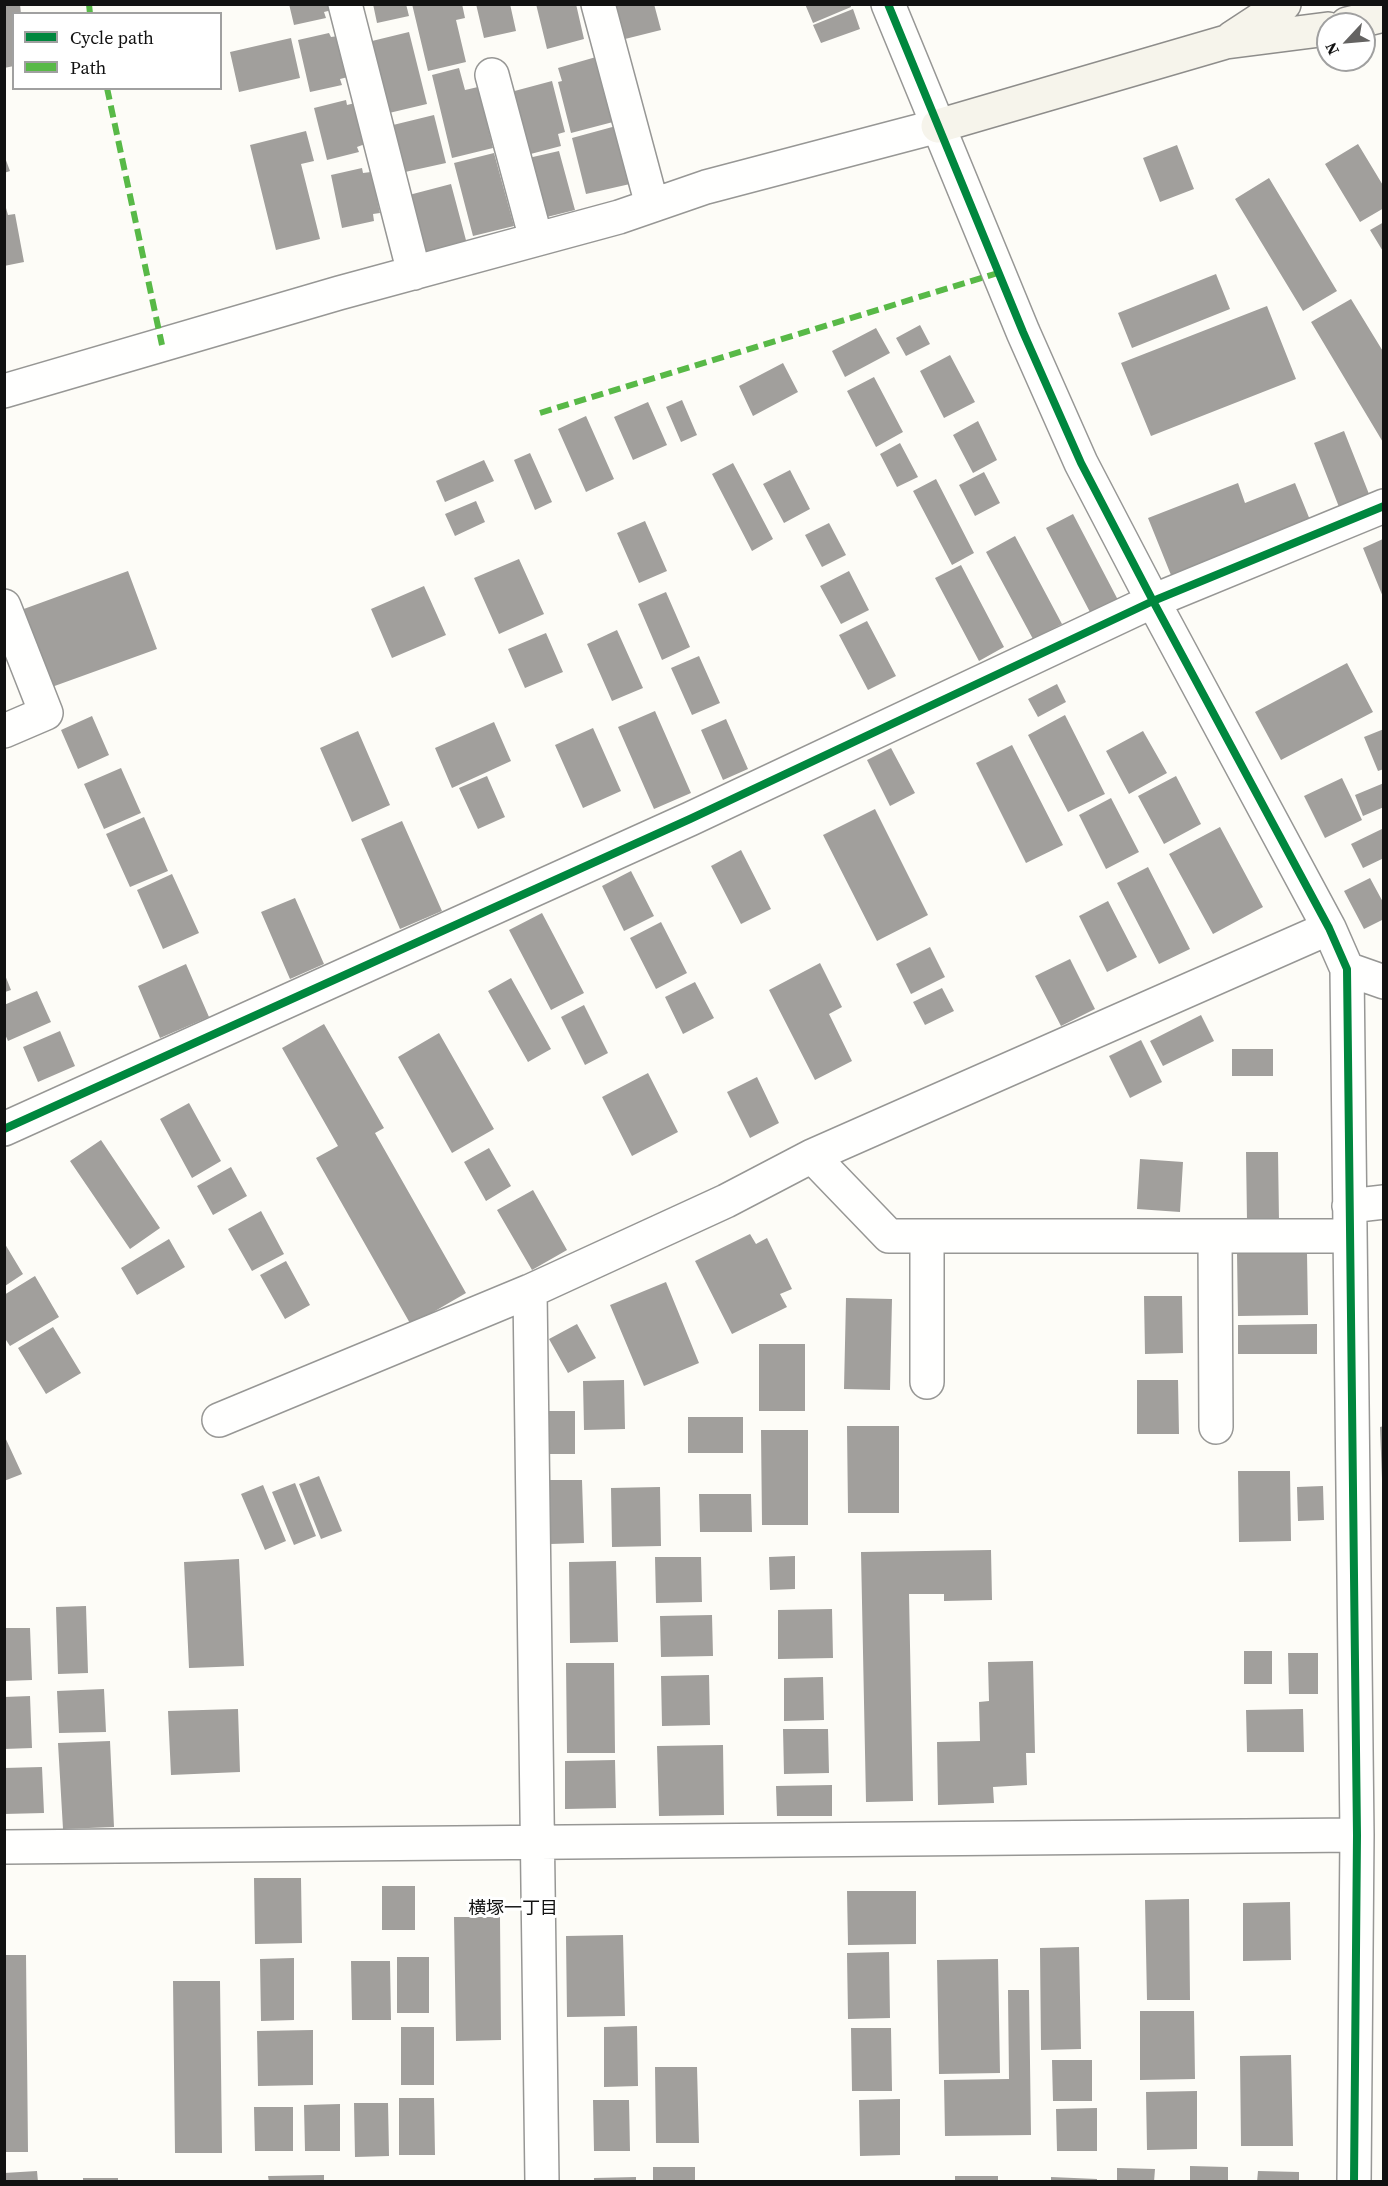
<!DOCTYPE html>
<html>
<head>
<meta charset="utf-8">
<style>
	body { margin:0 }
	#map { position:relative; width:1388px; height:2186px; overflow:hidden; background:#fdfcf7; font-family:"Source Serif 4",serif }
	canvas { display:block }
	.frame { position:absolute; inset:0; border:6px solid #111; pointer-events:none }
	.legend { position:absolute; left:12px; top:12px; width:210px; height:78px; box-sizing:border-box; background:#fff; border:2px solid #a0a0a0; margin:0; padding:8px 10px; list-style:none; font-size:18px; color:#111 }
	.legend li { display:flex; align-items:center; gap:12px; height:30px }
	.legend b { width:30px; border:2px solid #a0a0a0 }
	.north { position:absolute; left:1316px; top:12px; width:60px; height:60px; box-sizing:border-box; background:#fff; border:2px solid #a0a0a0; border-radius:50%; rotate:244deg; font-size:16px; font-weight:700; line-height:24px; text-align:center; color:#111 }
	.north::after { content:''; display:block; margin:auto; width:21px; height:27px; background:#646362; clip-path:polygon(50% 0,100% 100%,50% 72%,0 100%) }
</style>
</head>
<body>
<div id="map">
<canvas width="1388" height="2186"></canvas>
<div class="frame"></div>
<ul class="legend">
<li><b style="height:8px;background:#00873e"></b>Cycle path</li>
<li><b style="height:8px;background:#58b947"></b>Path</li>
</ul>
<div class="north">N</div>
</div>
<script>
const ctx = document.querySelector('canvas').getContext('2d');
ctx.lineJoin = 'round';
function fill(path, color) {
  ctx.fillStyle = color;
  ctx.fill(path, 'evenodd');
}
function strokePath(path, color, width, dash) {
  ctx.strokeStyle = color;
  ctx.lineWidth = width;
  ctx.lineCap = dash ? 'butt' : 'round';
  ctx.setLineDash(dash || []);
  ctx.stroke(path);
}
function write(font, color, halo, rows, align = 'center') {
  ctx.font = font + ' "Source Serif 4","Noto Sans JP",serif';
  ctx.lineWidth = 6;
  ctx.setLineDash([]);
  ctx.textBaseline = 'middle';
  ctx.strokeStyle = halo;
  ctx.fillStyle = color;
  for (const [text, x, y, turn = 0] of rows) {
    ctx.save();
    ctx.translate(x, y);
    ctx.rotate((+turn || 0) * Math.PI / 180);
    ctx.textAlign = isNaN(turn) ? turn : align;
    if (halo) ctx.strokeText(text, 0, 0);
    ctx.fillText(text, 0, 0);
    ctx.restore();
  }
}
const building = new Path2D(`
	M4,4h16l1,10h-7v52l-10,2z
	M289,4h42l1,6 -8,2 2,6 -32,7z
	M373,4h33l3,12 -32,7z
	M412,4h50l3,14 -9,2 10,42 -38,9z
	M476,4h34l6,27 -32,7z
	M536,4h40l8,35 -37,10z
	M611,4h43l7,26 -40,10z
	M805,4h45l1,3 -38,16z
	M853,9l7,20 -39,14 -8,-18z
	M409,32l18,72 -38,9 -17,-72z
	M329,33l2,4 7,-1 10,41 -8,2 2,6 -32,7 -12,-52z
	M291,38l9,40 -61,14 -9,-40z
	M596,57l17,65 -42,11 -13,-51 4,-1 -4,-13z
	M459,68l6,22 13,-3 15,61 -41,10 -20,-83z
	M552,81l13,51 -7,2 3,12 -38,10 -16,-63z
	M346,100l1,5 8,-2 10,41 -8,3 2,5 -32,8 -13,-52z
	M434,115l12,48 -41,9 -12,-47z
	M616,126l14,58 -44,10 -14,-56z
	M306,131l8,30 -13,3 19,75 -44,11 -26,-105z
	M1358,144l26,43v21l-24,14 -35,-58z
	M1177,145l17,44 -34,13 -17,-44z
	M559,151l16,59 -36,9 -15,-60z
	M494,153l20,73 -41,10 -19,-73z
	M4,155l6,16 -6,2z
	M362,168l1,5 8,-1 9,41 -7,1 1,7 -32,7 -11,-53z
	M1269,178l68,113 -34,20 -68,-112z
	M451,184l16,60 -43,11 -15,-60z
	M4,201l4,14 7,-1 9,48 -20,4z
	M1384,222v31l-14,-23z
	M1216,274l14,35 -98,39 -14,-35z
	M1351,299l33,54v91l-73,-122z
	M1267,306l29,73 -145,57 -30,-73z
	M920,325l10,19 -24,12 -10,-18z
	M876,328l14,25 -45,24 -13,-26z
	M950,355l25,47 -31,16 -24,-47z
	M783,363l15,29 -45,24 -14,-30z
	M874,377l29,55 -27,15 -29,-56z
	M682,400l15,35 -16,7 -15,-35z
	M648,402l19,43 -34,15 -19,-43z
	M586,416l28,63 -28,13 -28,-63z
	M978,421l19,39 -24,13 -20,-38z
	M1344,431l25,63 -30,13 -25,-64z
	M900,443l18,34 -21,10 -17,-33z
	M530,453l22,49 -17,8 -21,-50z
	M484,460l10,21 -49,21 -9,-21z
	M733,463l40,76 -21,12 -40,-77z
	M790,470l20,39 -26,14 -21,-39z
	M984,472l16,31 -25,13 -16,-31z
	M936,479l38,74 -22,12 -39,-74z
	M1238,483l7,20 50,-20 15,37 -139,55 -23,-57z
	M476,501l9,21 -30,14 -10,-22z
	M1073,514l45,86 -27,14 -45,-86z
	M645,521l22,50 -28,12 -22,-50z
	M829,523l17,32 -24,12 -17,-32z
	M1015,536l47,88 -29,15 -47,-87z
	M1383,539v58l-20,-49z
	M519,559l25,55 -45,20 -25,-56z
	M961,565l43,82 -25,14 -44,-83z
	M128,571l29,78 -108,39 -28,-78z
	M849,571l20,39 -28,14 -21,-38z
	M424,586l22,49 -54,23 -21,-49z
	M666,592l24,55 -28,13 -24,-56z
	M867,621l29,55 -28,14 -29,-55z
	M617,630l26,58 -31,13 -25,-57z
	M546,633l17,39 -38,16 -17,-39z
	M699,656l21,47 -28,12 -21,-47z
	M1347,663l26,49 -92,48 -26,-48z
	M1057,684l9,18 -28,15 -10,-18z
	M655,711l36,82 -37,16 -36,-82z
	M1065,715l40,79 -37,18 -40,-77z
	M92,716l17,39 -31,14 -17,-39z
	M726,719l22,50 -25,11 -22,-50z
	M494,722l17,39 -59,27 -17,-40z
	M593,728l28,63 -38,17 -28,-63z
	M1384,729v40l-6,2 -14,-34z
	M358,731l32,74 -38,17 -32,-74z
	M1143,731l24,42 -38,21 -23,-43z
	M1012,745l51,100 -37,18 -50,-100z
	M891,748l24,45 -25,13 -23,-46z
	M121,768l20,45 -37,16 -20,-45z
	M487,776l18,41 -27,12 -19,-41z
	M1176,776l25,48 -37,20 -26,-48z
	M1342,778l20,42 -37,18 -21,-42z
	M1384,783v24l-21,9 -8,-21z
	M1111,798l28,54 -33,17 -27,-54z
	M875,809l53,106 -51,26 -54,-106z
	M144,817l24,54 -38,16 -24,-53z
	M402,821l40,90 -42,18 -39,-90z
	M1220,827l43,80 -50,27 -44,-80z
	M1384,828v30l-21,10 -12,-24z
	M741,850l30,59 -30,15 -30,-58z
	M1148,867l42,82 -31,15 -42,-81z
	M631,871l23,45 -30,15 -22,-45z
	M172,874l27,59 -36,16 -26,-59z
	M1370,878l14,26v15l-20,10 -20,-38z
	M295,898l29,66 -34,15 -29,-67z
	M1108,901l29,56 -30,15 -28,-56z
	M542,913l42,80 -33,17 -42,-80z
	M661,922l26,51 -31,16 -26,-51z
	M930,947l15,30 -34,17 -15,-30z
	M1070,959l25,50 -34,17 -26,-50z
	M820,963l22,44 -13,7 23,47 -37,19 -46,-90z
	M186,964l23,53 -49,21 -22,-52z
	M5,975l6,15 -6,2z
	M511,978l40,71 -23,13 -40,-71z
	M695,982l19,36 -31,16 -18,-37z
	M942,988l12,23 -29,14 -12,-23z
	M37,991l14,31 -43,19 -4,-9v-27z
	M584,1005l24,48 -23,12 -24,-48z
	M1201,1015l13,26 -51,25 -13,-25z
	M324,1024l60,104 -9,5 91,160 -55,32 -95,-167 22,-12 -56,-98z
	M60,1031l15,35 -37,16 -15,-35z
	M439,1033l55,96 -42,24 -54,-96z
	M1141,1040l21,42 -32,16 -21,-42z
	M1232,1049h41v27h-41z
	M648,1073l30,59 -46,24 -30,-59z
	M757,1077l22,46 -29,15 -23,-46z
	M189,1103l32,58 -29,17 -32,-59z
	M101,1140l59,88 -30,21 -60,-88z
	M489,1148l22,38 -25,15 -22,-39z
	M1246,1152h32l1,69h-32z
	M1140,1159l43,3 -3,50 -43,-3z
	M231,1167l16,29 -34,19 -16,-29z
	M533,1190l34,60 -35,20 -35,-60z
	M261,1211l23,43 -32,17 -24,-42z
	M750,1234l6,10 11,-6 25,51 -12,5 7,13 -55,27 -37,-73z
	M169,1239l16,28 -48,28 -16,-27z
	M5,1244l18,30 -18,12z
	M1237,1253h70l1,62 -70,1z
	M286,1261l24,44 -25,14 -25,-44z
	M35,1276l24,41 -49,29 -6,-9v-42z
	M666,1282l33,81 -55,23 -34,-81z
	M1144,1296h38l1,57 -38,1z
	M846,1298l46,1 -2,91 -46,-1z
	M577,1324l19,34 -28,15 -19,-34z
	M1317,1324v30h-79v-29z
	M53,1327l28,46 -35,21 -28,-46z
	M759,1344h46v67h-46z
	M624,1380l1,49 -41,1 -1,-49z
	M1137,1380h41l1,54h-42z
	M541,1411h34v43h-33z
	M688,1417h55v36h-55z
	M847,1426h52v87h-51z
	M1384,1426v53h-2l-2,-52z
	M761,1430h47v95h-46z
	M4,1435l18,39 -18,7z
	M1238,1471h52l1,70 -52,1z
	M319,1476l23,55 -21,8 -22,-55z
	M549,1480h33l2,63 -34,1z
	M295,1483l21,53 -22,9 -22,-53z
	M263,1485l23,56 -21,9 -24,-56z
	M1323,1486l1,34 -26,1 -1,-34z
	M660,1487l1,59 -49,1 -1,-59z
	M699,1494h52l1,38h-52z
	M991,1550l1,50 -48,1v-7h-35l4,207 -47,1 -5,-250z
	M795,1556v33l-25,1 -1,-33z
	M655,1557h46l1,45 -46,1z
	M239,1559l5,107 -55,2 -5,-106z
	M616,1561l2,81 -48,1 -1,-81z
	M86,1606l2,67 -30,1 -2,-67z
	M832,1609l1,49 -55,1v-49z
	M712,1615l1,41 -52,1 -1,-41z
	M4,1628h26l2,52 -28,1z
	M1244,1651h28v33h-28z
	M1288,1653h30v41h-29z
	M1033,1661l2,92h-9l1,32 -34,2 1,16 -56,2 -1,-63 43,-1 -1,-39 10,-1 -1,-39z
	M566,1663h48l1,90h-48z
	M709,1675l1,50 -48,1 -1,-50z
	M823,1677l1,43 -40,1v-43z
	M104,1689l2,43 -47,1 -2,-42z
	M30,1696l2,52 -28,1v-52z
	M238,1709l2,63 -69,3 -3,-64z
	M1303,1709l1,43h-57l-1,-42z
	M783,1729h45l1,44 -45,1z
	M110,1741l4,86 -51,2 -5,-86z
	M723,1745l1,70 -65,1 -2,-70z
	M615,1760l1,48 -51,1v-48z
	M42,1767l2,46 -40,1v-46z
	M832,1785v31h-55l-1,-30z
	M254,1878h47l1,65 -47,1z
	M382,1886h33v44h-33z
	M847,1891h69v53l-68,1z
	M1189,1899l1,101h-43l-2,-100z
	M1290,1902l1,58 -48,1v-58z
	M454,1917h46l1,123 -45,1z
	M623,1935l2,81 -58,1 -1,-81z
	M1079,1947l2,102 -40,1 -1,-102z
	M889,1952l1,66 -42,1 -1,-66z
	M4,1955h22l2,197h-24z
	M397,1957h32v56h-32z
	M294,1958v62l-33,1 -1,-62z
	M998,1959l2,114 -61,1 -2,-114z
	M351,1961h39l1,59h-39z
	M173,1981h47l2,172h-47z
	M1008,1990h21l2,145 -86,1 -1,-56 65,-1z
	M1140,2011h54l1,68 -55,1z
	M637,2026l1,60 -34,1v-60z
	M401,2027h33v58h-33z
	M851,2028h40l1,63h-40z
	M313,2030v55l-55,1 -1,-55z
	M1291,2055l2,91h-52l-1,-90z
	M1052,2060h40v41h-39z
	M655,2067h42l2,76h-43z
	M1197,2091v58l-50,1 -1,-58z
	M399,2098h35l1,57h-36z
	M900,2099v56l-40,1 -1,-56z
	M593,2100h36l1,51h-36z
	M354,2103h34l1,53 -34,1z
	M340,2104v47h-35l-1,-46z
	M254,2107h39v44h-38z
	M1097,2108v43h-40l-1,-42z
	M1190,2166l38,1v15h-38z
	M653,2167h42v15h-42z
	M1117,2168l38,1 -1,13h-37z
	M37,2171l1,11h-34v-9z
	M1258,2171l41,1v10h-42z
	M324,2175v7h-55l-1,-6z
	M955,2176h43v6h-43z
	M636,2177v5h-42v-4z
	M1051,2177l46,2v3h-46z
	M83,2178h35v4h-35z`);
const street = new Path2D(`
	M345,4l69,269
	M598,4l54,201
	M888,4l135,328 58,131 72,138 176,327 18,41 10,866 -3,347
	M492,75l44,164
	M4,391l335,-98 280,-76 87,-30 232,-61
	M4,606l42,107 -42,18
	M1347,969l37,13
	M4,1129l686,-310 463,-218 231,-95
	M812,1156l77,80h38
	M1349,1206l35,-4
	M1215,1236l1,191
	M530,1291l12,891
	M927,1382v-146h423
	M219,1420l311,-129 196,-90 86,-45 517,-228
	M4,1847l1353,-12`);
const secondary = new Path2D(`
	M1347,24l37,-9
	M1232,38l52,-34
	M938,126l288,-84 102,-13`);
const quiet = new Path2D(`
	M89,4l1,10
	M107,88l55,257
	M540,413l458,-140`);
const cycleway = new Path2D(`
	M888,4l135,328 58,131 72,138 176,327 18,41 10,866 -3,347
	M4,1129l686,-310 463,-218 231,-95`);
const neighbourhoodNames = [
	["横塚一丁目",513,1909]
];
fill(building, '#a19f9c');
strokePath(street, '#979795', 36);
strokePath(secondary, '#8e8d8b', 36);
strokePath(street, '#fffffe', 33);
strokePath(secondary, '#f6f4eb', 33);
strokePath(quiet, '#58b947', 6, [12, 6]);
strokePath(cycleway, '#00873e', 8);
write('18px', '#111', '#fff', neighbourhoodNames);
</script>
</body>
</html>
